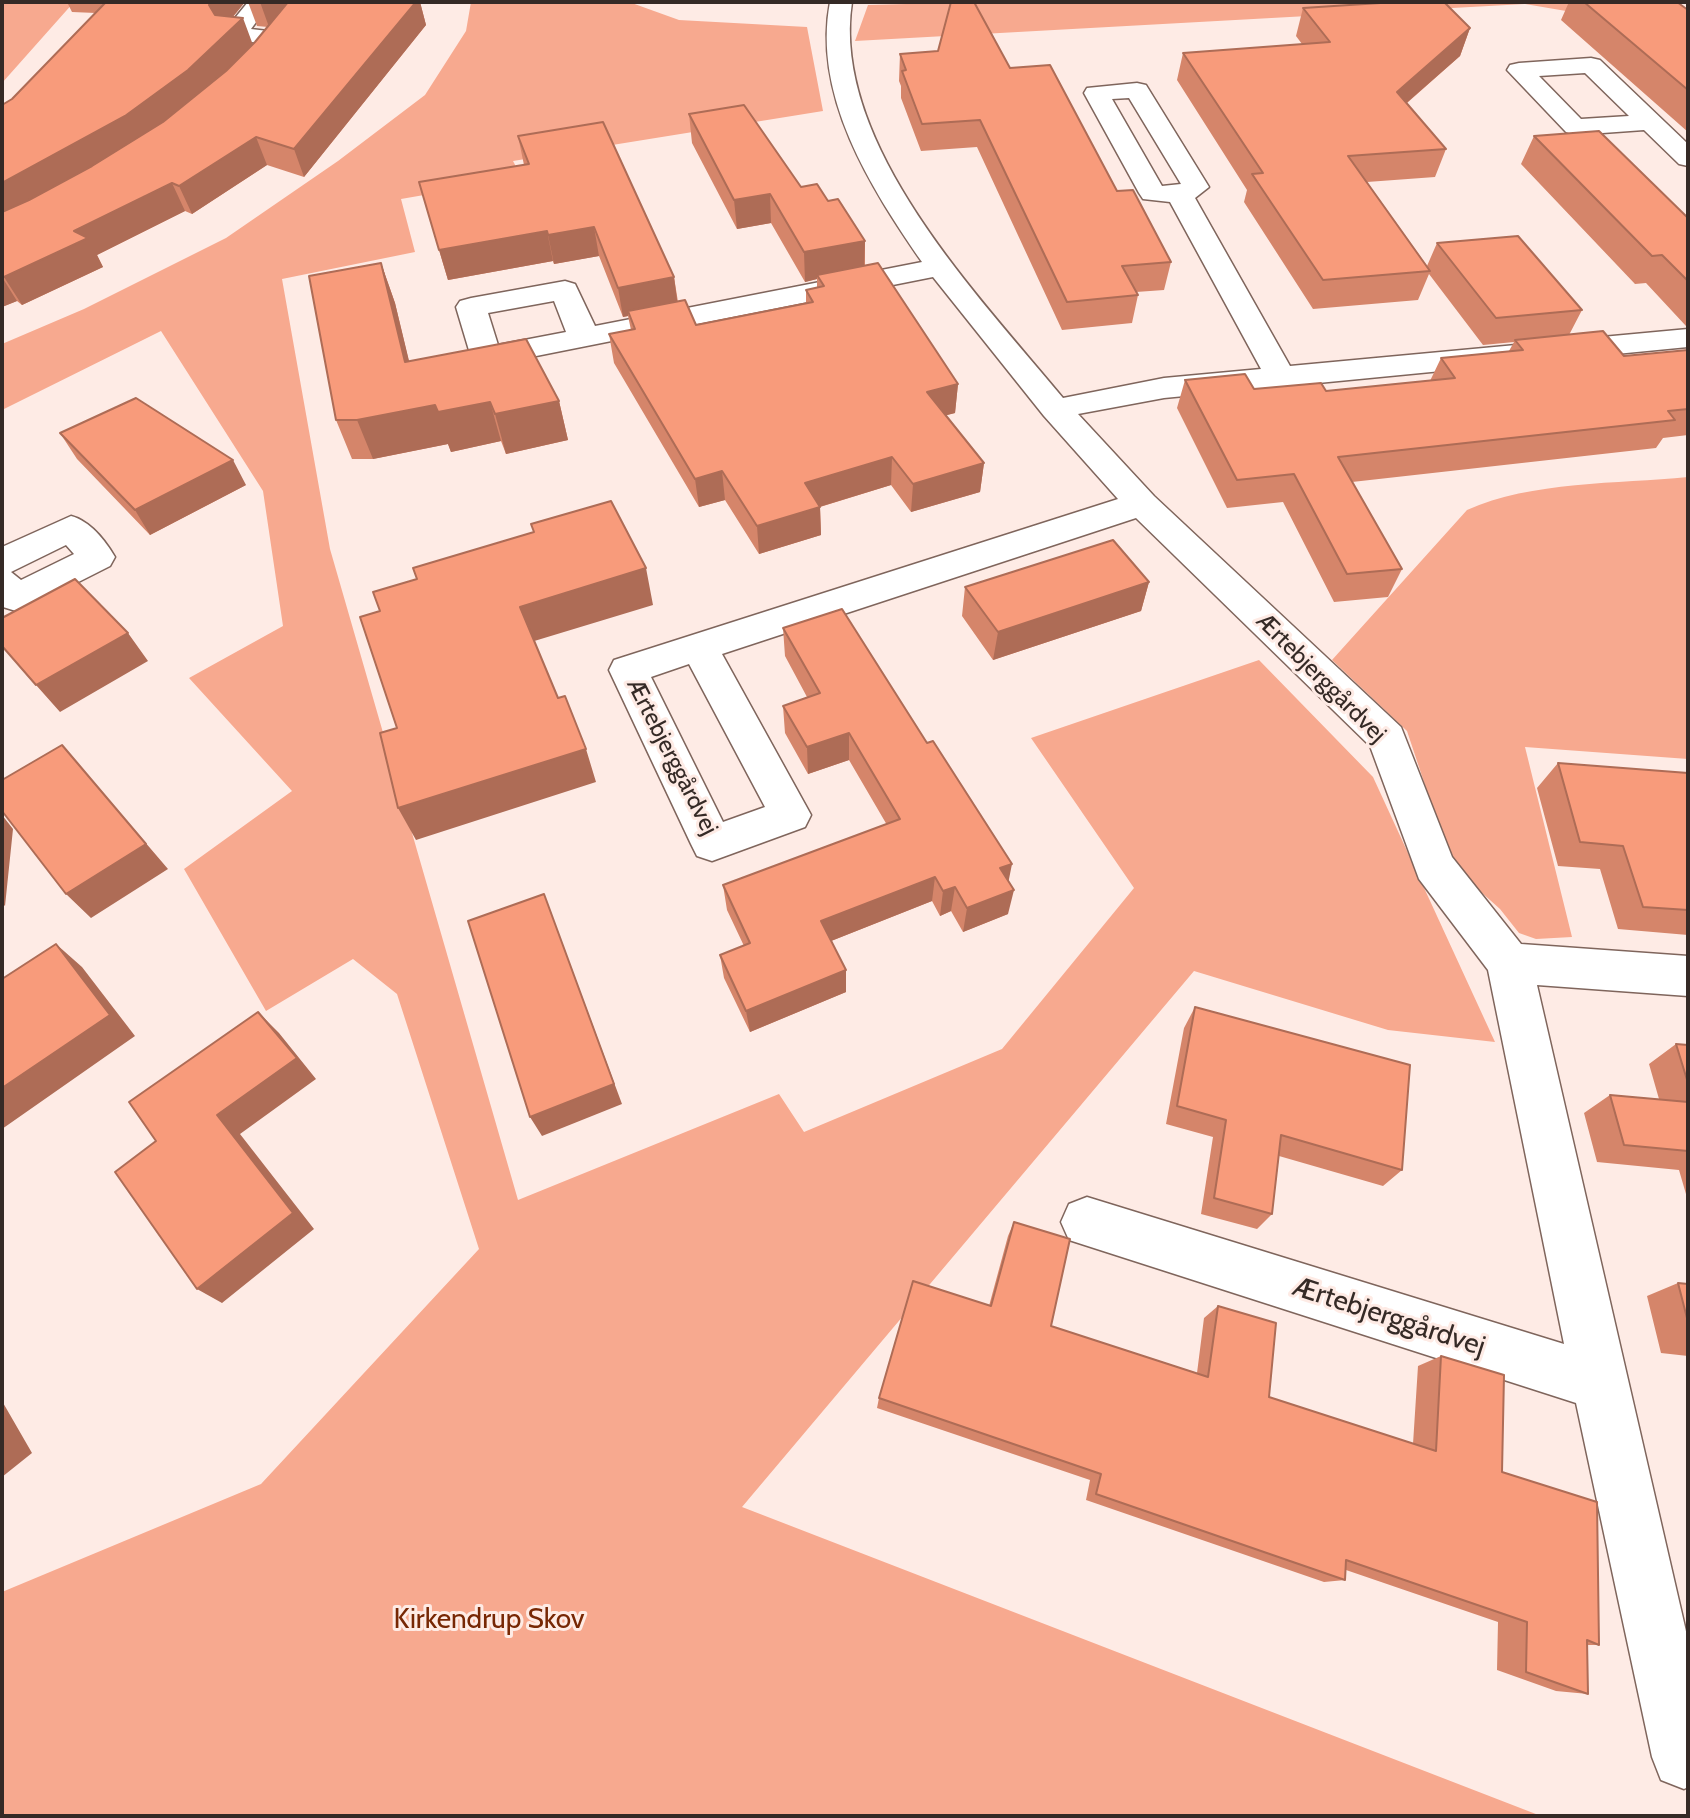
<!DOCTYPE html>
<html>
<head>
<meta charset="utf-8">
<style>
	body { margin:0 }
	#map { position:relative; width:1690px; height:1818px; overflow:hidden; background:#feebe5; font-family:Cabin,sans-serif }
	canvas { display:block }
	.frame { position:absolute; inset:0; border:4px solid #352a26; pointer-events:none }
</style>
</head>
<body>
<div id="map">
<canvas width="1690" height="1818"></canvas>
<div class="frame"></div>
</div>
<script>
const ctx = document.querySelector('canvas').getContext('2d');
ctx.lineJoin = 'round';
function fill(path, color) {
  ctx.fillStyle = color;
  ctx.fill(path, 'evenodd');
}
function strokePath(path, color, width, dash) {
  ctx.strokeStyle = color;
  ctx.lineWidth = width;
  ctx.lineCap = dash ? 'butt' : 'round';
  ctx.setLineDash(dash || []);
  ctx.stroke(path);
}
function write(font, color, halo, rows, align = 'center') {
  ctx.font = font + ' Cabin,sans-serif';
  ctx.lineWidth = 6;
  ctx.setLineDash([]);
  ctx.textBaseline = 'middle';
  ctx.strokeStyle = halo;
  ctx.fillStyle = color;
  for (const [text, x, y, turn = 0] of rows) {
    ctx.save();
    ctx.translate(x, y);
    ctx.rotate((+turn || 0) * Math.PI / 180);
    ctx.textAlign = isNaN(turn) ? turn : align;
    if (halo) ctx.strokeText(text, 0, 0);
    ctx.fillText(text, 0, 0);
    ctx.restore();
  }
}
const green = new Path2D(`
	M2,2h72l-72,81z
	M471,2h158l50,18 128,7 16,84 -310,50 9,17 -121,21 14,53 -133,27 48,270 188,651 261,-106 25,38 198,-83 132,-161 -103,-150 228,-78 114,117 122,265 -107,-12 -194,-59 -452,536 799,309h-1539v-224l259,-108 218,-235 -82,-255 -44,-35 -87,52 -82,-142 108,-78 -103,-113 94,-52 -20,-135 -102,-160 -159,79v-66l82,-35 142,-71 112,-77 87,-66 41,-64z
	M982,2h694l-110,9 -41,-7 -670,37 13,-36z
	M1688,477v282l-163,-12 47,190 -36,2 -17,-6 -19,-24 -48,-43 -45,-135 -75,-71 135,-150c64,-29 151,-26 221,-33z`);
const street = new Path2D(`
	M248,2h23l-20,27 34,4 4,5 -4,5 -8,2 -51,-6 -4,-5z
	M830,2h22c-22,142 127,294 211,396l101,-20 97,-9 -91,-167 -27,-3 -4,-6 -55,-100 3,-5 50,-5 9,2 63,102 -14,11 95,168 398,-37v18l-524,51 -86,16 76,82 247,231 51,130 69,87 167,12v40l-151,-11 151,655v147l-4,2 -23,-9 -9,-23 -76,-354 -507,-163 -8,-18 8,-18 18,-7 477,147 -76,-374 -69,-91 -49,-133 -234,-228 -414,136 89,161 -6,12 -93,34 -15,-5 -6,-12 -82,-174 5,-10 504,-161 -74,-83 -111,-139 -447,89 -11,-2 -4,-7 -15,-50 4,-6 11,-3 94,-17 10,3 20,42 327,-64c-51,-74 -110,-166 -92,-260zM1129,98l52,86 -19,2 -50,-87zM554,301l12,31 -68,13 -10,-32zM689,664l76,143 -42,15 -72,-145z
	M1591,58l9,2 88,84v22l-9,-2 -35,-34 -69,5 -9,-3 -59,-62 3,-5 9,-2zM1585,73l44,43 -48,3 -42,-43z
	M71,516c19,5 34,24 44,41l-5,9 -81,41 -13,4 -13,-4 -1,-60zM66,545l8,9 -53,26 -10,-8z`);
const wall = new Path2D(`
	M67,2h178l-12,15 20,28 15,-18 -11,-1 -9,-24h172l6,23 -122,152 -37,-12 -75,49 -7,-3 -88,44 6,12 -81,38 -5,-4 -15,6v-202l10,-6 84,-86 -24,-1z
	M1569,2h108l11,8v122l-127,-112z
	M1303,8l167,20 -10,28 -53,47 39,46 -11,28 -68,5 60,84 10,-23 145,67 -13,25 55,21 64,-6v85l-25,3 -7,10 -304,34 50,87 -14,28 -54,5 -51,-100 -56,6 -50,-100 8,-28 69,9 72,2 104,-10 11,-23 68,-7 5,-9 -31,3 -54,-71 -11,26 -105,9 -69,-107 3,-12 -70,-110 6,-27 119,-9 -6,-8z
	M900,54l110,14 107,123 54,71 -7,28 -28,2 2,3 -6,28 -70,7 -85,-183 -56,4 -20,-53v-12l-2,-5z
	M689,114l112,73 27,14 37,40v24l93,119 -3,29 -9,2 38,48 -4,29 -69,20 -20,-27 -71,22 1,28 -62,19 -34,-54 -26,7 -85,-144 -5,-29 22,-4 -3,-14 -5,1 -24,-61 -45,8 -1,-3 -105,19 -29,-98 105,-17 -6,-29 156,141 4,25 18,23 110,-22v-13l11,-2v-9l-12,3 -34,-59 -34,6 -45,-86z
	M1534,136l154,82v109l-2,-1 -40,-43 -11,1 -114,-120z
	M381,263l14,40 14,59 150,39 9,39 -62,14 -5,-13 -50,11 -3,-8 -75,15h-21l-16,-39z
	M60,433l186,52 -96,50 -73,-76z
	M1149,582l-8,29 -148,49 -31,-44 3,-29z
	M783,628l225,253v33l-45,18 -12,-21 -11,5 -8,-15 -101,40 15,29v22l-96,40 -26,-54 -4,-23 24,-9 -17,-36 -4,-25 164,-60 -38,-65 -41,14 -23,-41 -2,-27 24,-9 -22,-41z
	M1558,763l130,10v162l-70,-6 -18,-60 -42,-3 -21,-78z
	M1195,1007l207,163 -19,16 -104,-30 -7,58 -15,15 -56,-15 12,-77 -47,-13 18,-96z
	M1676,1044l12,1v156l-9,-31 -82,-8 -13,-49 26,-18 49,4 -10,-35z
	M1014,1222l37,104 146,47 7,-55 14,-12 51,91 144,47 5,-78 23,-10 61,116 97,173h-12l1,49 -32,-3 -59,-21 1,-48 -152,-52 -1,10 -21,2 -238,-82 4,-20 -213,-72 2,-10 110,-92 19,-70z
	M1678,1283l10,1v72l-27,-3 -14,-57z`);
const shadedWall = new Path2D(`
	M212,2h33l-25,30 -11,-27z
	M260,2h28l-19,25z
	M397,2h23l6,23 -122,152 -10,-28z
	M243,18l10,27 -54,53 -61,46 -136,77v-38z
	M1470,28l-10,28 -73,64 10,-28z
	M256,137l11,28 -75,49 -13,-28z
	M172,183l13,28 -88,44 6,12 -81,38 -18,-28 70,-46z
	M770,194l1,29 -34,6 -3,-29z
	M594,227l5,29 -45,8 -6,-29z
	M547,231l6,30 -105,19 -9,-30z
	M865,241l-1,29 -47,5v4l-12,3 -1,-30z
	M381,263l14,40 24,99 -14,-40z
	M2,277l15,24 -15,6z
	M674,277l4,30 -50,4v5l-5,1 -5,-29z
	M958,384l-3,29 -30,8 2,-29z
	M559,401l9,39 -62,14 -11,-40z
	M490,402l11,39 -50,11 -3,-8 -75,15 -16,-39 78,-15z
	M892,457l-1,28 -85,26 -1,-28z
	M233,460l13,25 -96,50 -15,-25z
	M984,463l-4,29 -69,20 2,-28z
	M722,471l3,29 -26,7 -4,-28z
	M820,507l1,28 -62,19 -2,-28z
	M646,568l7,37 -122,37 -11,-35z
	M1149,582l-8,29 -148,49 5,-28z
	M128,633l20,28 -88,51 -24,-27z
	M849,733v27l-41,14 -1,-27z
	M62,745l106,124 -77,49 -25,-24z
	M586,749l10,33 -180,58 -18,-32z
	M2,815l11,14 -8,77 -3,-3z
	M1012,864l-5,25 -7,-21z
	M935,877l-3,24 -111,44v-24z
	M955,887l-4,24 -11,5 3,-25z
	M1014,890l-6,24 -45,18 4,-24z
	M544,894l78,210 -80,32 -12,-19z
	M56,944l26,23 53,69 -133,93v-41z
	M846,970v22l-96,40 -4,-21z
	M258,1012l21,21 37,46 -76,55 74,95 -92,74 -25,-14 20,-174z
	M2,1401l30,52 -30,24z`);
const building = new Path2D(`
	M106,2h106l-3,3 6,10 28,3 -55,52 -63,46 -123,67v-78l10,-6z
	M288,2h128l-122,147 -38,-12 -77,49 -7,-3 -98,48 14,7 -84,39 -2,-2v-63l27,-12 63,-34 71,-44 63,-51 29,-29z
	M951,2h23l36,66 40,-3 67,126 16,-1 38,72 -49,4 16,29 -71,7 -87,-182 -58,4 -20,-53 4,-1 -6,-16 38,-3z
	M1396,2h48l26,26 -73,64 49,57 -98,7 82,115 -107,9 -71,-106 11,-1 -80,-120 147,-11 -27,-34z
	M1584,2h93l11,8v80z
	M744,105l57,82 16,-3 11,17 10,-2 27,42 -61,11 -34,-58 -36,6 -45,-86z
	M603,122l71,155 -56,11 -24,-61 -46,8 -1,-4 -108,19 -20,-68 110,-18 -11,-28z
	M1599,131l89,87v63l-26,-26 -10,1 -118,-120z
	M1518,236l64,74 -86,8 -59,-75z
	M381,263l24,99 121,-23 33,62 -64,13 -5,-12 -52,10 -3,-7 -78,15h-21l-27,-144z
	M878,263l80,121 -31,8 57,71 -71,21 -21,-27 -87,26 15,24 -63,19 -35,-55 -27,8 -86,-145 26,-5 -7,-18 57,-11 11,25 117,-23 -7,-12 18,-4 -7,-11z
	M1603,331l21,25 64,-6v59l-20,2 7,9 -337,37 64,112 -55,5 -53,-100 -57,6 -52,-100 60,-6 9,15 67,-6 5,8 129,-13 -14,-20 82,-8 -8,-10z
	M136,398l97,62 -98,50 -75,-77z
	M611,501l35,67 -126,39 38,91 7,-2 21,53 -188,59 -18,-75 17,-5 -37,-111 20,-6 -7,-19 44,-13 -4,-11 121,-36 -3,-8z
	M1113,540l36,42 -151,50 -33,-45z
	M75,579l53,54 -92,52 -34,-39v-28z
	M842,609l85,134 6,-2 79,123 -12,4 14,22 -47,18 -12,-21 -12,4 -8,-14 -114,44 25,49 -100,41 -26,-56 30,-12 -27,-58 177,-66 -51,-86 -42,14 -24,-41 37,-13 -37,-65z
	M62,745l84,99 -80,50 -64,-83v-31z
	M1558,763l130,10v137l-45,-3 -20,-61 -43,-4z
	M544,894l70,190 -84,33 -62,-196z
	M56,944l54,71 -108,73v-109z
	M1195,1007l215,58 -8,105 -121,-35 -9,79 -58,-16 12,-78 -49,-14z
	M258,1012l39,46 -80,57 76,98 -96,76 -82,-117 41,-31 -27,-39z
	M1676,1044l12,1v38z
	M1610,1095l78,7v49l-64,-6z
	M1014,1222l56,17 -19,87 157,51 10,-71 58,17 -7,74 167,54 5,-95 63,19 -2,97 95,30 2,143 -12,-5 1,54 -62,-22 1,-50 -181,-62 -1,20 -249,-86 5,-20 -222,-76 34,-117 78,25z
	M1678,1283l10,1v38z`);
const streetNames = [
	["Ærtebjerggårdvej",1321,678,45],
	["Ærtebjerggårdvej",672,757,63]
];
const nearStreetnames = [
	["Ærtebjerggårdvej",1389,1317,18]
];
const nearParknames = [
	["Kirkendrup Skov",489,1620]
];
fill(green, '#f7a98f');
strokePath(street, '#7f655c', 3);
fill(street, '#fff');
fill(wall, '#d5856a');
fill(shadedWall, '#ae6c56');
fill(building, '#f89b7b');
strokePath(building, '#ae6c56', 2);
write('24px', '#352a26', '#feebe5', streetNames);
write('28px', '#352a26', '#feebe5', nearStreetnames);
write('28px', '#772704', '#feebe5', nearParknames);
</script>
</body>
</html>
